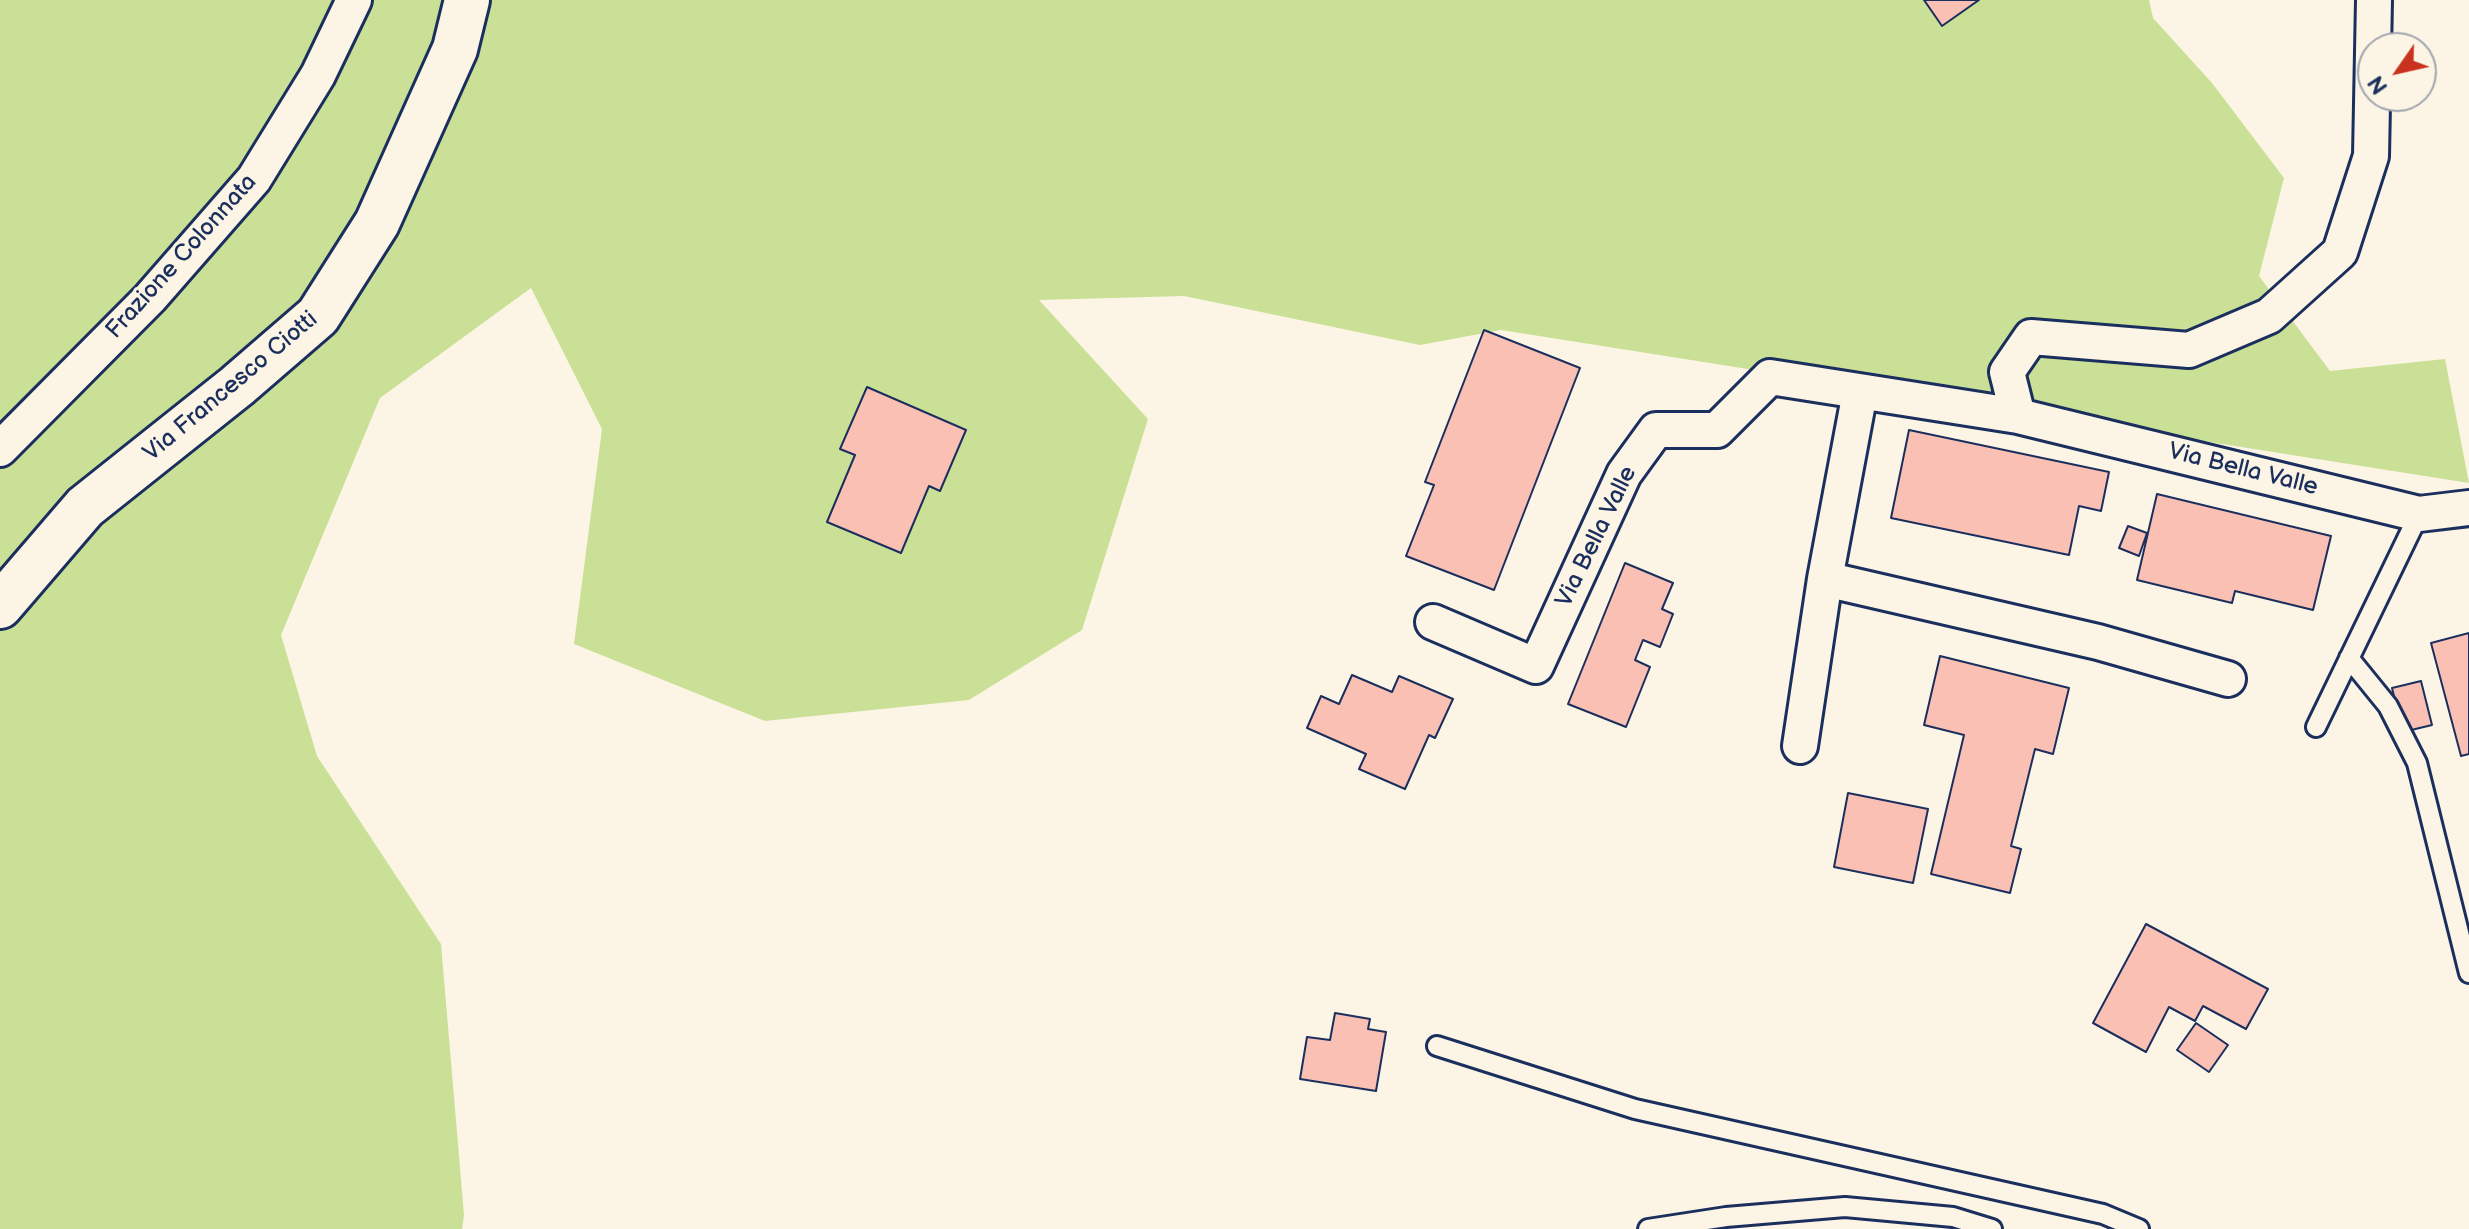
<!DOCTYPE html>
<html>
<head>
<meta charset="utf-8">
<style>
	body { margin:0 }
	#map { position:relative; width:2469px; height:1229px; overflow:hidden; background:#fcf5e5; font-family:"Balsamiq Sans",sans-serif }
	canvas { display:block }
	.north { position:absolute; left:2357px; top:32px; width:80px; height:80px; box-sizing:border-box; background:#fcf5e5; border:2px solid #a2a6af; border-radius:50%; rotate:236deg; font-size:22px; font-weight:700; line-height:32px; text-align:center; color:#1b2f5e }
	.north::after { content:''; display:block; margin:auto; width:28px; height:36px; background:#c8321e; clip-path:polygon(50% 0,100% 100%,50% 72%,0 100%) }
</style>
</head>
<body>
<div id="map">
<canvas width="2469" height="1229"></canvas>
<div class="north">N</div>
</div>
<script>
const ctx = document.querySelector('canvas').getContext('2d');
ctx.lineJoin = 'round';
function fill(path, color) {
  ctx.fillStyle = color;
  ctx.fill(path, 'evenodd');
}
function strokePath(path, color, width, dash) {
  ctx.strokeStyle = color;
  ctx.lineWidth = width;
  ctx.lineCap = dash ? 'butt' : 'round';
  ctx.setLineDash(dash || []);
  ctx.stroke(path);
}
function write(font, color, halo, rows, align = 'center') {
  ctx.font = font + ' "Balsamiq Sans",sans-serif';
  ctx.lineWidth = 6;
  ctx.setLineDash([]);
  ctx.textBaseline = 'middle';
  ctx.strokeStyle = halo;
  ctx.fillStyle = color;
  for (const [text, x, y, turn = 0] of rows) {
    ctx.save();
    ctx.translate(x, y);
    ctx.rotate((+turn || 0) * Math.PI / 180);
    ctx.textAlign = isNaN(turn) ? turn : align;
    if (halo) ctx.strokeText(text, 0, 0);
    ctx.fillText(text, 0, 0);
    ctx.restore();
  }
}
const green = new Path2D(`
	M0,0h2149l4,18 59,65 72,95 -25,98 71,95 115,-12 24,124 -968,-153 -81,15 -236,-49 -145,4 109,119 -66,211 -113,70 -204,21 -191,-77 28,-215 -71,-141 -151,110 -99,237 36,121 124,188 23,271 -2,14h-462z`);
const building = new Path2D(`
	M1924,0h55l-37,26z
	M1484,330l96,38 -86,222 -88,-34 28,-71 -9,-3z
	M867,387l99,43 -26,61 -11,-5 -28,67 -74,-31 28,-67 -15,-6z
	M1909,430l200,42 -8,39 -22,-5 -10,49 -178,-37z
	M2157,494l174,42 -18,74 -78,-19 -3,12 -95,-23z
	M2128,526l19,7 -8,23 -20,-8z
	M1625,563l48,20 -11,26 11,5 -13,33 -17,-7 -8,20 15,7 -24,60 -58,-23z
	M2469,633v121l-8,2 -30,-113z
	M1940,656l129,32 -16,66 -18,-5 -24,97 10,3 -11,44 -79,-19 33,-139 -40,-10z
	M1352,675l40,17 7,-16 54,23 -18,39 -6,-3 -24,54 -46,-20 7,-15 -59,-26 14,-32 18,8z
	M2421,681l11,44 -29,7 -11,-44z
	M1848,793l80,16 -15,74 -79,-16z
	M2146,924l122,65 -22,40 -43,-23 -8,15 -26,-14 -23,45 -53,-29z
	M1335,1013l35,6 -2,10 18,3 -10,59 -76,-12 7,-42 23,3z
	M2196,1023l32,22 -19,27 -32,-22z`);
const service = new Path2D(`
	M2349,658l39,48 29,57 52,210
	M2316,727l103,-213
	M1437,1046l198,63 468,105 36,15
	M1648,1229l78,-12 119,-10 108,10 39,12`);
const minor = new Path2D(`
	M2374,0l-3,156 -31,96 -71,64 -80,34 -158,-13 -24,35 11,44 401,98 50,-6
	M0,449l150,-151 104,-119 64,-104 36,-75
	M1825,579l273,63 130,37
	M1433,622l103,44 88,-192 32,-44h61l53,-53 248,39
	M1800,746l25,-167 35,-187`);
const tertiary = new Path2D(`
	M0,606l85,-99 152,-121 81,-70 59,-93 78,-174 12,-49`);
const streetNames = [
	["Frazione Colonnata",182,257,-48],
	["Via Francesco Ciotti",231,387,-40],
	["Via Bella Valle",2243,470,14],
	["Via Bella Valle",1597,537,-64]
];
fill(green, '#cae096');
fill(building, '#fac0b4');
strokePath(building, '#1b2f5e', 2);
strokePath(service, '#1b2f5e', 24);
strokePath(minor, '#1b2f5e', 40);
strokePath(tertiary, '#1b2f5e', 50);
strokePath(service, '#fcf5e5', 18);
strokePath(minor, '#fcf5e5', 34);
strokePath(tertiary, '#fcf5e5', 44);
write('24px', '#1b2f5e', '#fcf5e5', streetNames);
</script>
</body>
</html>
